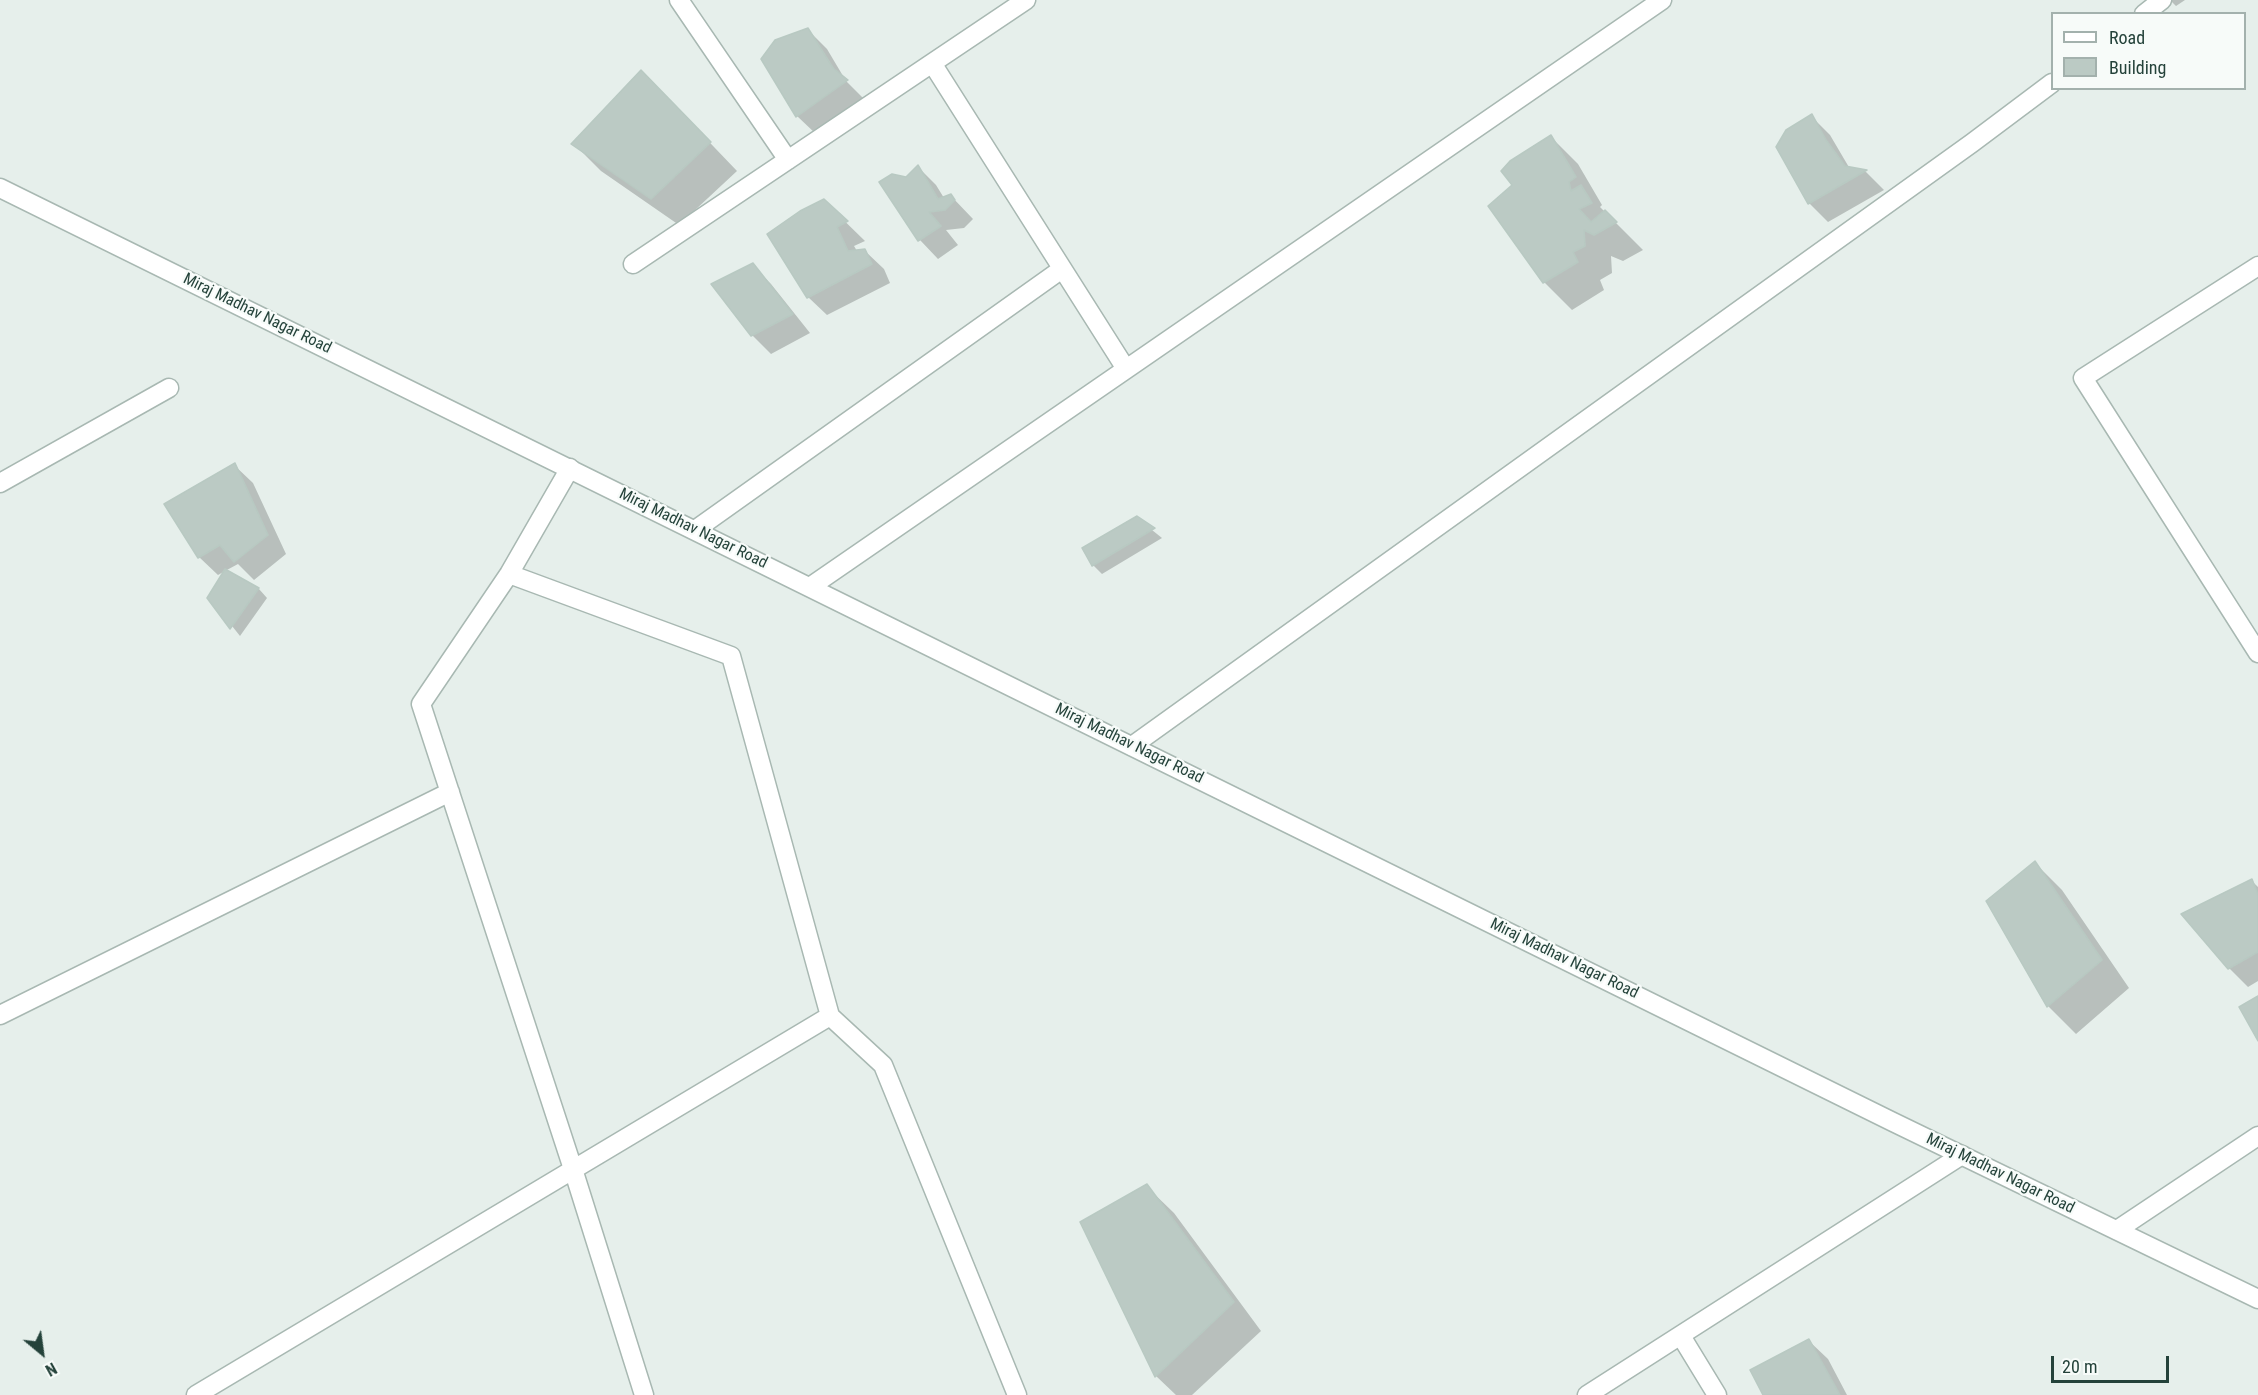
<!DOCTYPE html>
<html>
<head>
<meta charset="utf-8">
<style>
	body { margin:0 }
	#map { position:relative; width:2258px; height:1395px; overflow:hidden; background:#e6efeb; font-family:"Roboto Condensed",sans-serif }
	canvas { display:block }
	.legend { position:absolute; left:2051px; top:12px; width:195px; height:78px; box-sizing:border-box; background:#f7fbf9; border:2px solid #a3b1ad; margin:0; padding:8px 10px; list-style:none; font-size:18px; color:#24423a }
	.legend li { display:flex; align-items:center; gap:12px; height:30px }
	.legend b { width:30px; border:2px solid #a3b1ad }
	.north { position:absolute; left:12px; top:1323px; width:60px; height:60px; -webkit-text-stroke:4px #f7fbf9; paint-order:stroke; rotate:151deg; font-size:16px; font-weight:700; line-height:24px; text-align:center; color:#24423a }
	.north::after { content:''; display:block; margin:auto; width:21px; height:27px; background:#24423a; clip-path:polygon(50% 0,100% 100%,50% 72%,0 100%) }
	.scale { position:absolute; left:2051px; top:1356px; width:118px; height:27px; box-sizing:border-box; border:3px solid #24423a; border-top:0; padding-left:8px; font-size:18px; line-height:21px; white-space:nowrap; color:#24423a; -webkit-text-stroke:4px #f7fbf9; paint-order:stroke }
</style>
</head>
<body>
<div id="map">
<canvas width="2258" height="1395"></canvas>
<ul class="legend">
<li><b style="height:8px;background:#fff"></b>Road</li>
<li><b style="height:16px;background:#bbcac4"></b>Building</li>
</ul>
<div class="north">N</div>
<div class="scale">20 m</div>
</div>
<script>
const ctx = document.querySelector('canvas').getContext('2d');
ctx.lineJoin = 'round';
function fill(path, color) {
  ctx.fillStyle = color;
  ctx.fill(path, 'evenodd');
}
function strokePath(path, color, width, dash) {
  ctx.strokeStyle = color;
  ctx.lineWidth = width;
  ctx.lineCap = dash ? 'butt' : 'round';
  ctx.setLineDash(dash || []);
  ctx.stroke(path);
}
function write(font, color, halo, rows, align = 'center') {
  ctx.font = font + ' "Roboto Condensed",sans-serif';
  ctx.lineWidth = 4.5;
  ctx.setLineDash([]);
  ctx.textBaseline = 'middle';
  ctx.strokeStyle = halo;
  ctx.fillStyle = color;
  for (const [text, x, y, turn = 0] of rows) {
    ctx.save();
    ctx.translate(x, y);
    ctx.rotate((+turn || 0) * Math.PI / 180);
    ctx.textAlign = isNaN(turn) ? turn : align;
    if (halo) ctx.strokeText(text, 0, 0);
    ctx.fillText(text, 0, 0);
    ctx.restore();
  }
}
const shadow = new Path2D(`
	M2170,0h15l-9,6z
	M808,30l19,19 19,32 19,19 -49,34 -19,-18z
	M669,100l68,71 -58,54 -78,-54 -27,-27z
	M1811,116l19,19 20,34 16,3 18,18 -56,32 -19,-19z
	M1551,137l27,27 24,41 -2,2 43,43 -20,11 -12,-5 1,17 -12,7 4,10 -32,20 -28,-28 -30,-97z
	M918,167l18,18 8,13 7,-2 22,23 -9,9 -18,2 12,15 -20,14 -18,-19 -39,-58 25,-4z
	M824,201l41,40 -11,5 3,5h8l19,18 6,14 -63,32 -19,-18z
	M752,265l19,19 39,49 -39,21 -19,-19z
	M234,465l19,18 33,71 -32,26 -16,-16 -13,7 34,18 8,9 -27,38 -31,-39 16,-26 -7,4 -19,-18z
	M1137,518l25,20 -60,36 -9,-9z
	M2035,863l27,27 67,98 -53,46 -28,-28 -60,-104z
	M2252,881l6,6v94l-10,6 -19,-19z
	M1146,1186l28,27 87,118 -69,64h-16l-20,-19 -74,-153z
	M1809,1341l19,18 19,36h-83z`);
const building = new Path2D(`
	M808,28l25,40 15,12 -52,37 -35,-58 14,-19z
	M641,70l70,72 -60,57 -80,-55z
	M1812,114l14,26 19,26 22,4 -59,34 -32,-57 10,-17z
	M1551,135l25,42 -7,5 2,9 10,-6 11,18 -13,6 12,13 14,-12 12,12 -23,13 -10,-5 1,16 -12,6 5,10 -35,21 -55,-77 24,-21 -11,-14 9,-10z
	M918,165l20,34 13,-5 4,6 -10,10 -16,2 12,14 -23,15 -39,-59 13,-8 14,3z
	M824,199l24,22 -11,6 11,24 17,-2 7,15 -65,34 -40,-64 33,-23z
	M753,263l40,51 -42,22 -40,-52z
	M235,463l33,72 -34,27 -14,-17 -22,13 -34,-54z
	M1137,516l18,12 -63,38 -10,-18z
	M225,569l34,19 -29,41 -23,-31z
	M2035,861l67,99 -55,47 -61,-106z
	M2252,879l6,16v57l-30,17 -47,-55z
	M2258,996v45l-19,-34z
	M1147,1184l87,118 -79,75 -75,-155z
	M1809,1339l31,56h-77l-13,-25z`);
const minor = new Path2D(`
	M679,0l109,160
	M2144,14l18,-14
	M932,63l194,306
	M633,264l393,-264
	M2258,266l-175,112 175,275
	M570,468l-61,106 -88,130 152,465 71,226
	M0,483l169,-95
	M695,530l367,-261
	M509,574l222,82 99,360 53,49 134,330
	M810,587l852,-587
	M1132,746l840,-603 80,-60
	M0,1015l450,-223
	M2117,1230l141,-94
	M1681,1336l36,59
	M196,1395l634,-379
	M1587,1395l375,-240`);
const tertiary = new Path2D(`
	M0,188l1893,934 365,177`);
const streetNames = [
	["Miraj Madhav Nagar Road",257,314,26],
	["Miraj Madhav Nagar Road",693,529,26],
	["Miraj Madhav Nagar Road",1129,744,26],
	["Miraj Madhav Nagar Road",1564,959,26],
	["Miraj Madhav Nagar Road",2000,1174,26]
];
fill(shadow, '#0003');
fill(building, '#bbcac4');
strokePath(building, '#b8c9c2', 1.5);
strokePath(minor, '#a8b8b2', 21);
strokePath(tertiary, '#a8b8b2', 21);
strokePath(minor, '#fff', 18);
strokePath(tertiary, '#fff', 18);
write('16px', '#24423a', '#f7fbf9', streetNames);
</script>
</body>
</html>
